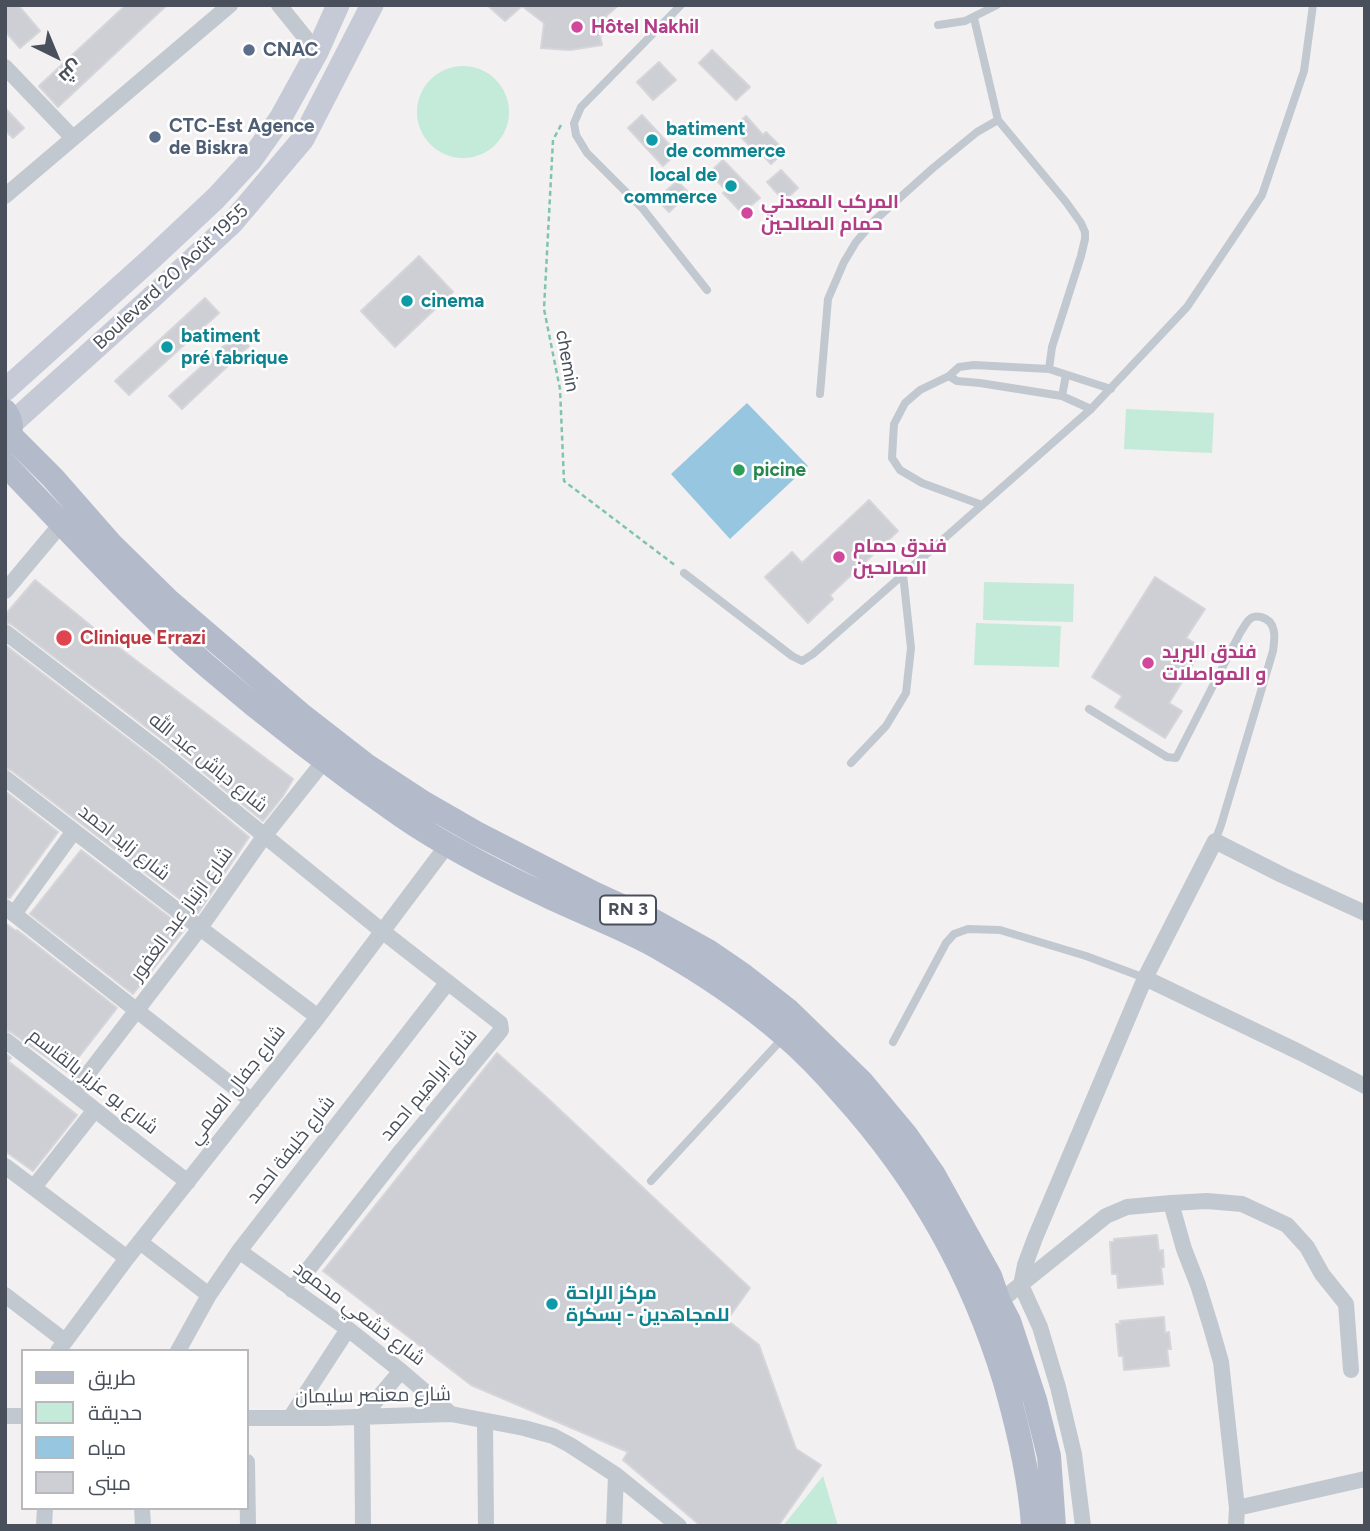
<!DOCTYPE html>
<html>
<head>
<meta charset="utf-8">
<style>
	body { margin:0 }
	#map { position:relative; width:1370px; height:1531px; overflow:hidden; background:#f2f0f0; font-family:Figtree,Cairo,sans-serif }
	canvas { display:block }
	.frame { position:absolute; inset:0; border:7px solid #4a505b; pointer-events:none }
	.legend { position:absolute; left:21px; top:1349px; width:228px; height:161px; box-sizing:border-box; background:#fff; border:2px solid #b7b9bd; margin:0; padding:9px 12px; list-style:none; font-size:21px; color:#4a505b }
	.legend li { display:flex; align-items:center; gap:14px; height:35px }
	.legend b { width:35px; border:2px solid #b7b9bd }
	.north { position:absolute; left:21px; top:21px; width:70px; height:70px; -webkit-text-stroke:5px #fff; paint-order:stroke; rotate:137deg; font-size:19px; font-weight:700; line-height:28px; text-align:center; color:#4a505b }
	.north::after { content:''; display:block; margin:auto; width:24px; height:32px; background:#4a505b; clip-path:polygon(50% 0,100% 100%,50% 72%,0 100%) }
</style>
</head>
<body>
<div id="map">
<canvas width="1370" height="1531"></canvas>
<div class="frame"></div>
<ul class="legend">
<li><b style="height:9px;background:#b3bbcb"></b>طريق</li>
<li><b style="height:19px;background:#c4ead9"></b>حديقة</li>
<li><b style="height:19px;background:#97c6e1"></b>مياه</li>
<li><b style="height:19px;background:#cecfd4"></b>مبنى</li>
</ul>
<div class="north">ش</div>
</div>
<script>
const ctx = document.querySelector('canvas').getContext('2d');
ctx.lineJoin = 'round';
function fill(path, color) {
  ctx.fillStyle = color;
  ctx.fill(path, 'evenodd');
}
function strokePath(path, color, width, dash) {
  ctx.strokeStyle = color;
  ctx.lineWidth = width;
  ctx.lineCap = dash ? 'butt' : 'round';
  ctx.setLineDash(dash || []);
  ctx.stroke(path);
}
function write(font, color, halo, rows, align = 'center') {
  ctx.font = font + ' Figtree,Cairo,sans-serif';
  ctx.lineWidth = 5;
  ctx.setLineDash([]);
  ctx.textBaseline = 'middle';
  ctx.strokeStyle = halo;
  ctx.fillStyle = color;
  for (const [text, x, y, turn = 0] of rows) {
    ctx.save();
    ctx.translate(x, y);
    ctx.rotate((+turn || 0) * Math.PI / 180);
    ctx.textAlign = isNaN(turn) ? turn : align;
    if (halo) ctx.strokeText(text, 0, 0);
    ctx.fillText(text, 0, 0);
    ctx.restore();
  }
}
const green = new Path2D(`
	M417 112a46 46 0 1 1 92 0a46 46 0 1 1-92 0Z
	M1126,409l88,4 -2,40 -88,-4z
	M984,582l90,2 -1,38 -90,-2z
	M976,623l85,3 -2,41 -85,-2z
	M823,1476l15,50h-55z`);
const water = new Path2D(`
	M747,403l61,63 -78,73 -59,-65z`);
const building = new Path2D(`
	M5,5h13l22,26 -20,17 -15,-17z
	M126,5h41l-109,102 -19,-21z
	M487,5h132l-13,11 7,15 -13,5 2,9 -32,5 -29,-2 3,-25 -22,-17 -17,15z
	M712,50l38,37 -14,13 -37,-37z
	M659,62l17,18 -23,20 -16,-18z
	M5,108l19,20 -11,10 -8,-8z
	M642,115l35,38 -14,13 -35,-38z
	M746,116l17,19 3,-3 19,19 -14,13 -17,-19 -3,2 -19,-19z
	M723,160l37,38 -18,15 -19,-20 4,-2 -18,-18z
	M781,170l17,18 -14,13 -17,-19z
	M677,181l12,12 -20,19 -12,-13z
	M419,256l34,36 -58,55 -34,-36z
	M205,298l14,15 -90,82 -14,-14z
	M238,333l11,13 -67,63 -13,-13z
	M869,500l29,31 -68,64 3,4 -25,24 -43,-46 27,-25 10,11z
	M1155,577l50,32 -19,29 17,10 -34,55 13,8 -17,27 -50,-31 7,-11 -30,-19z
	M35,580l66,54 192,145 -10,17 -20,25 -92,-75 -160,-122 -6,-2v-7z
	M5,645l153,117 91,75 -51,76 -187,-143 -6,-2z
	M5,791l53,41 -48,66 -5,-1z
	M81,850l104,79 -52,65 -103,-80z
	M5,923l11,8 1,-1 100,78 -50,64 -56,-40 -6,-2z
	M5,1053l6,5 -3,3 69,54 -44,56 -28,-20z
	M497,1053l48,43 205,192 -23,32 32,25 37,104 25,16 -43,61h-77l-78,-66 5,-8 -157,-67 -148,-114z
	M1157,1235l2,16 4,-1 1,17h-3l2,17 -45,4 -1,-14h-5l-2,-32h4v-3z
	M1164,1317l1,16 4,-1 2,17h-4l2,17 -45,4 -1,-14h-4l-3,-32h4v-3z`);
const path = new Path2D(`
	M561,125l-8,15 -9,169 16,80 4,92 112,85`);
const lane = new Path2D(`
	M681,5l-100,102 -7,16 2,12 11,18 56,56 64,81
	M974,18l24,102 68,82 15,21 4,9v7l-4,17 -29,91 -3,22
	M938,25l27,-4 32,-16
	M949,376l8,5 23,2 82,13 29,13
	M820,394l8,-95 16,-37 12,-20 19,-22 58,-52 44,-36 21,-12
	M1062,396l4,-21
	M982,505l-60,-22 -22,-13 -8,-12 1,-18 1,-16 11,-21 15,-13 29,-14 10,-9 15,-2 75,4 62,20
	M684,573l108,83 10,5 11,-7 278,-245 96,-102 75,-112 42,-124 9,-66
	M1089,709l78,48 9,1 64,-125c3,-4 6,-11 10,-14 3,-3 7,-3 11,-2 16,4 14,21 12,34l-52,174 -6,16
	M851,763l35,-37 20,-33 5,-45 -8,-74
	M893,1042l53,-99 8,-9 14,-5 32,1 86,26 59,22
	M651,1181l131,-142`);
const street = new Path2D(`
	M279,5l38,47
	M5,67l68,71
	M5,196l225,-191
	M5,591l57,-68
	M5,632l159,122 218,177 118,92 1,7 -3,4 -97,117 -109,139
	M5,778l195,150 118,89
	M5,907l247,194
	M14,914l60,-83
	M1145,978l154,74 66,34
	M5,1040c62,47 121,95 183,142
	M74,1092l126,-164 65,-93 59,-74
	M5,1166l122,92
	M34,1187l60,-76
	M1171,1203l36,-2 35,3 45,21 20,22 15,27 24,30 5,66
	M140,1242l69,53
	M239,1251l109,78 53,42 50,43
	M5,1295l60,46
	M999,1302l107,-86 21,-9 44,-4 13,46 14,36 13,42 10,35 16,146 -1,18
	M58,1351l69,-93 191,-241 130,-173
	M178,1351l31,-56 30,-44 209,-269
	M5,1416h18
	M247,1418h79l125,-4 73,14 29,8 17,9 46,30 63,51
	M290,1418l58,-89
	M485,1421l1,105
	M247,1462l1,64
	M142,1508l1,18
	M1237,1508l128,-29
	M44,1526l1,-18
	M363,1526l-1,-109 39,-46
	M614,1526l2,-51
	M1083,1526l-9,-72 -16,-67 -18,-60 -19,-42 4,-20 10,-27 110,-260 70,-137 67,34 83,38`);
const secondary = new Path2D(`
	M5,390l147,-132 64,-60 35,-38 29,-41 37,-67 21,-47
	M11,424l139,-125 82,-76 71,-84 69,-134`);
const primary = new Path2D(`
	M5,411c8,11 8,21 0,33
	M10,435l43,43 57,65 58,57 135,116 63,49 58,38 52,30 117,60 61,28 54,30 35,24 46,36 72,70 45,54 28,40 56,101 9,26 10,19 26,79 14,56 5,70
	M5,464c66,69 130,140 202,202 63,54 128,104 196,151 44,30 93,55 142,78 37,18 76,32 112,52 44,25 88,54 127,88 21,18 41,39 59,60 76,84 129,178 162,287 13,46 25,96 28,144`);
const markers = [
	[577,27,7,"#d1479c"],
	[249,50,7,"#5c6f8a"],
	[155,137,7,"#5c6f8a"],
	[652,140,7,"#0f9aa8"],
	[731,186,7,"#0f9aa8"],
	[747,213,7,"#d1479c"],
	[407,301,7,"#0f9aa8"],
	[167,347,7,"#0f9aa8"],
	[739,470,7,"#2e9e5b"],
	[839,557,7,"#d1479c"],
	[64,638,9,"#e0444e"],
	[1148,663,7,"#d1479c"],
	[552,1304,7,"#0f9aa8"]
];
const shields = [
	[628,910,56]
];
const shieldNames = [
	["RN 3",628,910]
];
const hotelNames = [
	["Hôtel Nakhil",591,27],
	["المركب المعدني",761,202],
	["حمام الصالحين",761,224],
	["فندق حمام",853,546],
	["الصالحين",853,568],
	["فندق البريد",1162,652],
	["و المواصلات",1162,674]
];
const serviceNames = [
	["CNAC",263,50],
	["CTC-Est Agence",169,126],
	["de Biskra",169,148]
];
const cultureNames = [
	["batiment",666,129],
	["de commerce",666,151],
	["local de",717,175,"right"],
	["commerce",717,197,"right"],
	["cinema",421,301],
	["batiment",181,336],
	["pré fabrique",181,358],
	["مركز الراحة",566,1293],
	["للمجاهدين - بسكرة",566,1315]
];
const streetNames = [
	["Boulevard 20 Août 1955",171,277,-43],
	["chemin",567,361,80],
	["شارع دباش عبد الله",208,763,39],
	["شارع زايد احمد",124,843,38],
	["شارع ارتباز عبد الغفور",182,914,-54],
	["شارع بو عزيز بالقاسم",93,1082,38],
	["شارع جفال العلمي",237,1085,-52],
	["شارع ابراهيم احمد",429,1085,-50],
	["شارع خليفة احمد",291,1150,-52],
	["شارع خشعي محمود",359,1314,37],
	["شارع معنصر سليمان",373,1396,-1]
];
const leisureNames = [
	["picine",753,470]
];
const healthNames = [
	["Clinique Errazi",80,638]
];
fill(green, '#c4ead9');
fill(water, '#97c6e1');
fill(building, '#cecfd4');
strokePath(building, '#d5d5da', 2);
strokePath(path, '#80c4ae', 2.5, [5, 3.5]);
strokePath(lane, '#c2c8d0', 8);
strokePath(street, '#c2c8d0', 16);
strokePath(secondary, '#c5cad6', 23);
strokePath(primary, '#b3bbcb', 24);
for (const [x, y, r, color] of markers) {
  const dot = new Path2D();
  dot.arc(x, y, r, 0, 2 * Math.PI);
  ctx.fillStyle = color;
  ctx.fill(dot);
  strokePath(dot, '#fff', 2.5);
}
for (const [x, y, w] of shields) {
  const box = new Path2D();
  box.roundRect(x - w / 2, y - 14.5, w, 29, 5);
  ctx.fillStyle = '#fff';
  ctx.fill(box);
  strokePath(box, '#4a505b', 2);
}
write('bold 18px', '#4a505b', null, shieldNames);
write('bold 19px', '#b23c85', '#fff', hotelNames, 'left');
write('bold 19px', '#4e5e75', '#fff', serviceNames, 'left');
write('bold 19px', '#0d838f', '#fff', cultureNames, 'left');
write('19px', '#4a505b', '#fff', streetNames);
write('bold 19px', '#27864d', '#fff', leisureNames, 'left');
write('bold 19px', '#be3a42', '#fff', healthNames, 'left');
</script>
</body>
</html>
